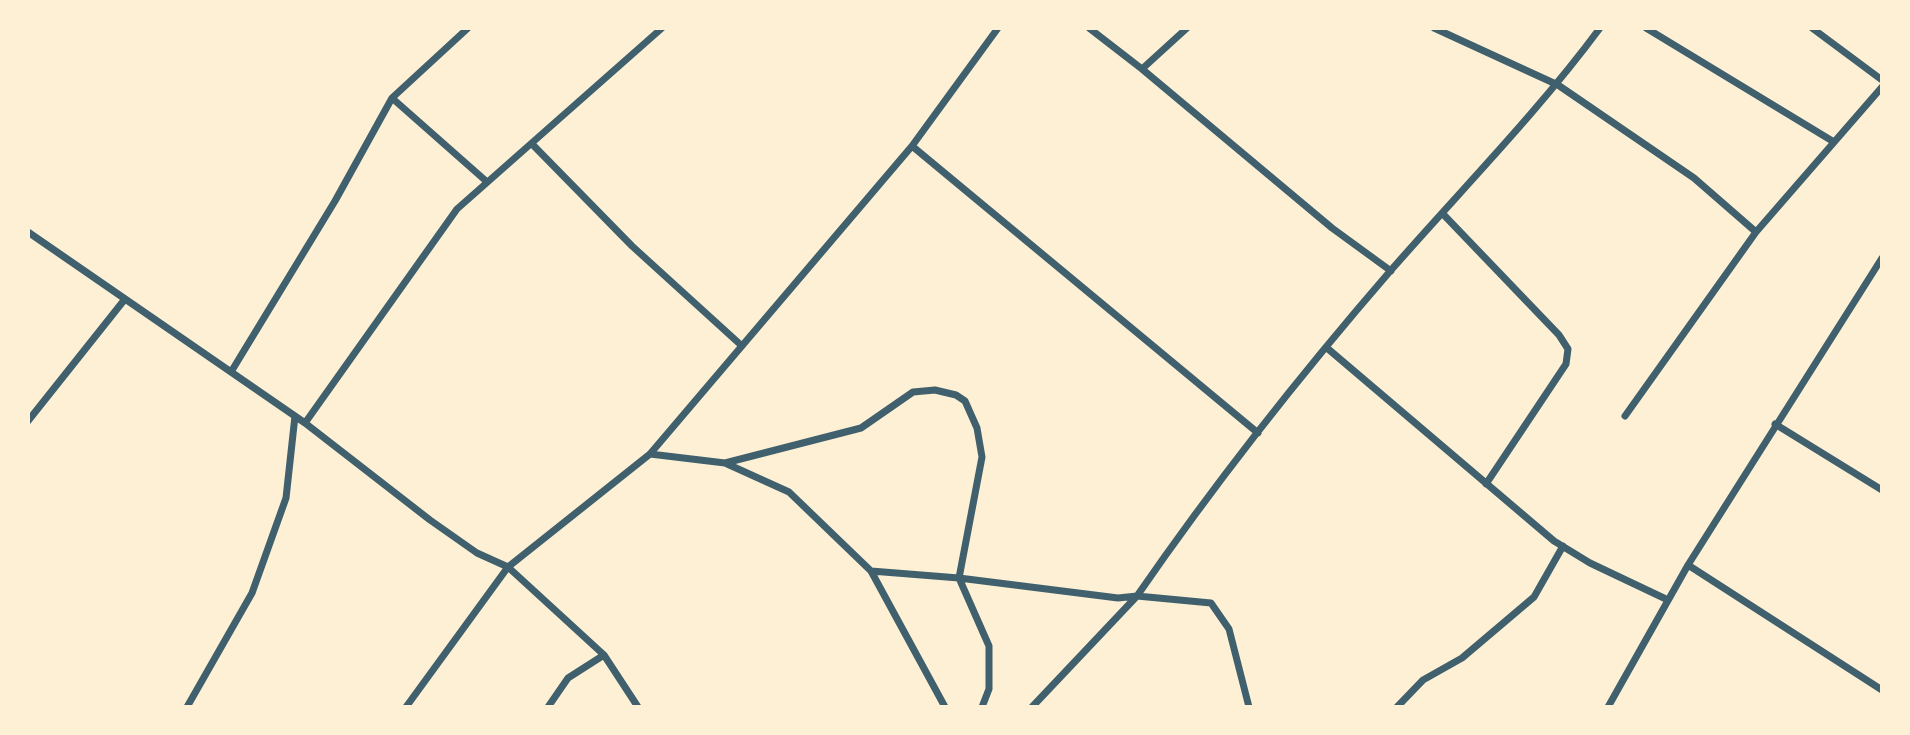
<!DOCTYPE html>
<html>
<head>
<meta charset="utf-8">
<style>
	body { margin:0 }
	#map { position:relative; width:1910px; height:735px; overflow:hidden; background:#fdf0d5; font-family:"PT Serif",serif }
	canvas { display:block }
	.frame { position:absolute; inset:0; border:30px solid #fdf0d5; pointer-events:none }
</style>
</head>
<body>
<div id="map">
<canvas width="1910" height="735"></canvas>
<div class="frame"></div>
</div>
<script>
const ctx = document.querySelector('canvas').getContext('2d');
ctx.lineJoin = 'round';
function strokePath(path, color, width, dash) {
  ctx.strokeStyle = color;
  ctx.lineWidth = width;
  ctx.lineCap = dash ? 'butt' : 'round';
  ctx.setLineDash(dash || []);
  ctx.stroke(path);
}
const minor = new Path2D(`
	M1089,28l53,41 45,-41
	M1434,28l124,57 136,93 62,54
	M1646,28l188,114
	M1812,28l70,52
	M1142,69l190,159 59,43
	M392,98l94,83
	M533,145l99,101 110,100
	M912,146l346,287
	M1442,213l117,122 9,14 -2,15 -80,120
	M28,232l277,191 125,97 47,33 31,14 96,88 34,52
	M1882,258l-194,307 194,125
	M1327,348l227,193 36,22 78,37
	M231,372l104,-171 57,-103 76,-70
	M1625,416l131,-184 126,-145
	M28,421l97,-122
	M305,423l152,-214 205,-181
	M1775,424l107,66
	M650,454l75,9 64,29 82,79 74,136
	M725,463l136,-35 52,-36 22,-2 21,5 9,6 12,27 5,29 -23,121 30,68v43l-7,18
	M871,571l88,7 159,20 19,-2 -105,111
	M1137,596c78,-113 164,-222 255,-327 70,-80 145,-156 208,-241
	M1137,596l74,7 18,26 20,78
	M187,707l65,-114 34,-95 9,-82
	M406,707l102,-140 142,-113 262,-308 86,-118
	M548,707l20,-29 36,-23
	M1397,707l26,-27 39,-22 72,-61 29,-51
	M1608,707l80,-142`);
strokePath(minor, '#3f606c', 7);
</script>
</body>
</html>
